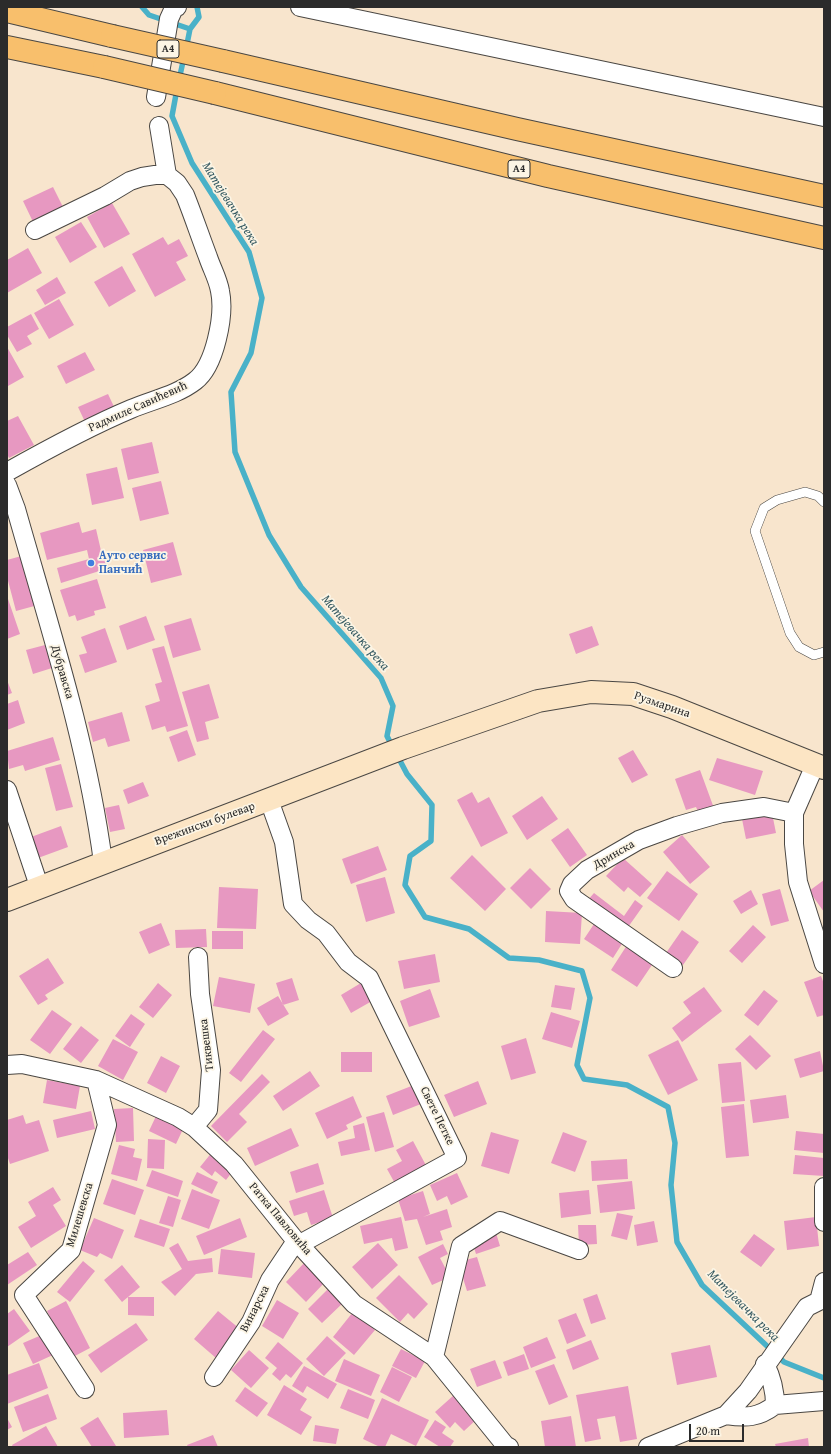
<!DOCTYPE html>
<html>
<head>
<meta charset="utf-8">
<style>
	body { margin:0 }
	#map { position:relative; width:831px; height:1454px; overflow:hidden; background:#f8e5cd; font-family:"Gentium Book Plus",serif }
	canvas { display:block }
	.frame { position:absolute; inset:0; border:8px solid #2b2b2b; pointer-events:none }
	.scale { position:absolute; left:689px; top:1424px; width:55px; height:18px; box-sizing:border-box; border:2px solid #2b2b2b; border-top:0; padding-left:5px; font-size:12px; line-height:14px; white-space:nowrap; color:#2b2b2b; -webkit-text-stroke:3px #fcf5e5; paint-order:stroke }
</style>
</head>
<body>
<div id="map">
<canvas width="831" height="1454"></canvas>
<div class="frame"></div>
<div class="scale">20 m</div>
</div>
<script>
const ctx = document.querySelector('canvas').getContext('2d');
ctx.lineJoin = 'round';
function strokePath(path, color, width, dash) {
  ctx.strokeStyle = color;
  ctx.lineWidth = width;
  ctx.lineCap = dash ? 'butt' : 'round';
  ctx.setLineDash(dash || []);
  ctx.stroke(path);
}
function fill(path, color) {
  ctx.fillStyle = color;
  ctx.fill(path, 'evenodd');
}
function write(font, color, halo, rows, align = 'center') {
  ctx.font = font + ' "Gentium Book Plus",serif';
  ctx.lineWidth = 3.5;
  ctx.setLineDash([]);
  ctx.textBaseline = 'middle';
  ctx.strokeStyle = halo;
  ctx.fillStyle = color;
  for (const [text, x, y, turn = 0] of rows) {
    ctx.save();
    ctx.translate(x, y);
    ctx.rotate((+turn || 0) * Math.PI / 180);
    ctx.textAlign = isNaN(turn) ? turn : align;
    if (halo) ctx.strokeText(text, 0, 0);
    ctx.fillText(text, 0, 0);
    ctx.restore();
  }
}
const stream = new Path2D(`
	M142,7l7,8 41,14
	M186,49l4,-20 9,-12 -2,-10
	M179,80l5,-23
	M177,89l-5,27 20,47 57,89 13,46 -11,55 -20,39 4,60 34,83 32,52 80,91 12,28 -6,30 6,12
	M397,755l10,19 25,31 -1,36 -21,15 -5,29 20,32 44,12 40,29 30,2 43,11 8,27 -13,67 7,14 43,6 41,22 7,36 -4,42 6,57 25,43 82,77 40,16`);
const building = new Path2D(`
	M53,187l12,24 -30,15 -12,-25z
	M112,203l18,31 -26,14 -17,-31z
	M81,222l16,25 -27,16 -15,-26z
	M163,237l5,8 11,-6 9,17 -12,6 10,18 -31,17 -23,-43z
	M28,248l14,25 -35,20v-33z
	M122,266l14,25 -27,16 -15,-25z
	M57,277l9,16 -21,12 -9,-15z
	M59,299l15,26 -25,14 -15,-26z
	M31,314l8,15 -12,7 5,8 -15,8 -10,-17v-8z
	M7,347l17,30 -16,9 -1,-2z
	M85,352l10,18 -29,14 -9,-18z
	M108,394l8,17 -30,13 -8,-17z
	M18,416l16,29 -25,13 -2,-4v-33z
	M152,442l7,31 -31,7 -7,-31z
	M117,467l7,31 -32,7 -6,-31z
	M161,481l8,33 -29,7 -8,-33z
	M79,522l3,11 14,-4 6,26 4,-1 3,14 -48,15 -4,-15 32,-9 -2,-9 -40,10 -7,-27z
	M173,542l9,33 -31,8 -8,-33z
	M25,555l13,50 -22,6 -9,-34v-17z
	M97,579l9,29 -12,3 1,4 -18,6 -2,-6 -6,2 -9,-27z
	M7,596l13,38 -13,5z
	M146,616l9,24 -28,10 -8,-24z
	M191,618l10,32 -28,8 -9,-32z
	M592,626l7,19 -23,9 -7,-20z
	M105,628l12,34 -32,11 -6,-18 8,-2 -6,-16z
	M45,645l7,23 -19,6 -7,-24z
	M164,646l24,80 -21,6 -2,-6 -13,4 -7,-24 15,-5 -5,-17 7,-2 -10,-33z
	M7,680l5,13 -5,2z
	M209,684l10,34 -14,4 4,17 -12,3 -15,-50z
	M18,700l7,23 -18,7v-26z
	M122,712l8,29 -22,6 -3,-9 -12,4 -5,-20z
	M187,730l9,25 -18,7 -9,-25z
	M53,737l7,23 -35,11 -2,-6 -14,4 -2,-18z
	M633,750l15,25 -16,8 -14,-25z
	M717,758l46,13 -8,24 -46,-15z
	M61,764l12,43 -17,4 -11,-43z
	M700,770l15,41 -15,5 -4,-9 -10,3 -11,-31z
	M143,782l6,14 -21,8 -5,-14z
	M472,792l6,11 11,-6 19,36 -27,14 -24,-47z
	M542,796l16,23 -31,21 -15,-24z
	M119,805l6,24 -15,3 -5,-24z
	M772,813l4,20 -30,6 -4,-20z
	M61,826l7,21 -30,11 -7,-21z
	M568,828l19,27 -17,12 -19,-27z
	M682,835l28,32 -20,17 -27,-32z
	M378,846l9,24 -36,14 -9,-25z
	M472,855l34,34 -21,22 -35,-33z
	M623,858l29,26 -12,13 -12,-10 -4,5 -18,-16z
	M530,868l21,21 -20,20 -21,-21z
	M667,871l31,23 -19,27 -32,-23z
	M385,877l10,36 -29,9 -10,-37z
	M824,880v32l-15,-21z
	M219,887l39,2 -2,40 -39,-1z
	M780,889l9,32 -18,5 -9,-32z
	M751,890l7,14 -17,10 -8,-13z
	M594,893l30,23 11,-16 8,6 -17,24 -39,-29z
	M546,911l36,2 -2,31 -35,-2z
	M596,921l29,18 -12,19 -29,-19z
	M161,923l9,22 -21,9 -10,-22z
	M753,925l13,12 -24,26 -13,-12z
	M206,929l1,18 -31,1 -1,-18z
	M682,930l17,12 -16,23 -17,-12z
	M212,931h31v18h-31z
	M629,942l27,17 -19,28 -26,-17z
	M435,954l5,28 -36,7 -6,-28z
	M48,958l16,25 -19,12 3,4 -10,6 -19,-29z
	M821,976l3,8v31l-7,2 -13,-35z
	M219,977l36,7 -5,29 -37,-7z
	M292,978l7,22 -16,5 -7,-22z
	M158,983l14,12 -19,23 -14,-11z
	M361,983l11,18 -21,12 -10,-18z
	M555,985l20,3 -4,22 -20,-3z
	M704,987l18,24 -40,31 -10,-14 19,-15 -8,-11z
	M430,989l10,28 -31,10 -9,-26z
	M764,990l14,11 -20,25 -14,-11z
	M278,996l11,18 -21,12 -11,-18z
	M52,1010l20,14 -22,30 -20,-14z
	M551,1012l29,9 -8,27 -30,-9z
	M131,1014l14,10 -15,23 -15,-11z
	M81,1026l18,14 -18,23 -18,-14z
	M263,1030l12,9 -34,43 -12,-9z
	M750,1035l21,21 -15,14 -21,-21z
	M526,1038l10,35 -25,7 -10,-34z
	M113,1039l25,13 -15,28 -25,-14z
	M678,1040l20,40 -30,15 -20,-40z
	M820,1051l4,20 -24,7 -6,-19z
	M341,1052h31v20h-31z
	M161,1056l19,10 -14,27 -19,-10z
	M741,1062l4,39 -23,2 -4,-39z
	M310,1071l10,15 -37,25 -10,-15z
	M262,1074l8,8 -31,32 8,8 -20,20 -16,-16z
	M47,1080l33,6 -4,23 -33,-6z
	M478,1081l9,23 -33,13 -10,-22z
	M414,1085l7,19 -28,11 -7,-19z
	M786,1095l3,23 -36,5 -3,-23z
	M353,1096l9,21 -16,8 2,4 -21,10 -12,-26z
	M744,1104l5,52 -23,2 -5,-51z
	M133,1108l1,33 -18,1 -2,-33z
	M91,1111l4,18 -38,9 -4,-18z
	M384,1112l10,35 -19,5 -9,-35z
	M157,1114l27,13 -8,17 -27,-13z
	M23,1115l3,9 13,-4 10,31 -39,13 -3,-9v-35z
	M364,1123l6,27 -29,6 -3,-14 17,-4 -2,-12z
	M291,1128l8,18 -44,20 -8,-18z
	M796,1131l28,3v19l-30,-3z
	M491,1132l28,8 -10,34 -28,-8z
	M563,1132l24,9 -12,31 -24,-9z
	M148,1139l17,1 -1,29 -17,-1z
	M413,1141l16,30 -32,16 -10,-18 15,-8 -6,-11z
	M119,1145l16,4 -2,8 9,2 -5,22 -26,-7z
	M213,1151l22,17 -9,12 -11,-9 -3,5 -12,-9z
	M795,1155l29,3v18l-31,-2z
	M627,1159l1,20 -36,2 -1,-20z
	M318,1163l6,21 -28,9 -6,-21z
	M152,1170l31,11 -5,16 -32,-11z
	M197,1172l21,10 -6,12 -21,-10z
	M457,1173l11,24 -17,8 -4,-9 -10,5 -7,-16z
	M112,1179l32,11 -9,25 -32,-11z
	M632,1181l3,28 -35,4 -3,-28z
	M53,1187l8,13 -8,5 13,21 -35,22 -13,-21 18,-11 -8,-14z
	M192,1189l28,11 -11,29 -28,-10z
	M324,1190l9,28 -22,7 -4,-13 -13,4 -5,-15z
	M589,1190l2,24 -30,4 -2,-25z
	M423,1191l7,23 -7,3 24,-8 5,18 -12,4 3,9 -17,5 -9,-26 -12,2 -7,-22z
	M168,1196l13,4 -8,27 -14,-4z
	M617,1213l16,3 -6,24 -16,-4z
	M401,1217l7,31 -13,3 -3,-13 -28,6 -4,-18z
	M816,1217l3,29 -32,4 -3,-29z
	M94,1218l30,12 -12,29 -12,-6 -3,4 -17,-7z
	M240,1218l7,19 -43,18 -8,-19z
	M140,1219l30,10 -6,18 -30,-10z
	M654,1221l4,21 -21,4 -3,-21z
	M578,1225h18l1,19 -18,1z
	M496,1233l4,13 -24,8 -4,-13z
	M754,1234l21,15 -14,18 -21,-15z
	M178,1243l10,18 24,-3 1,14 -17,2 -21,22 -14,-14 21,-13 -13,-21z
	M378,1243l20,22 -26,24 -20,-22z
	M443,1244l5,10 -8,4 10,19 -18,8 -14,-28z
	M221,1249l34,4 -3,25 -34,-4z
	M28,1252l9,13 -30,20v-20z
	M477,1257l9,29 -19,5 -9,-29z
	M83,1261l12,10 -25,31 -13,-10z
	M306,1261l20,20 -20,21 -20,-20z
	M122,1265l18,22 -18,15 -18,-22z
	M399,1275l29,29 -14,15 -6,-6 -8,9 -24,-24z
	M330,1287l14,15 -22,21 -14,-14z
	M597,1294l9,25 -15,5 -8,-25z
	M128,1297h26v19l-26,-1z
	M277,1300l22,13 -16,26 -21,-13z
	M66,1301l24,47 -19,10 -24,-47z
	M14,1309l16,22 -23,16v-33z
	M218,1311l22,18 -24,29 -22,-19z
	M353,1312l22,18 -21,25 -21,-18z
	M576,1313l10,23 -19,8 -9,-24z
	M136,1323l12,17 -47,33 -13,-18z
	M44,1334l9,21 -20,9 -10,-21z
	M327,1336l19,17 -22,23 -18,-17z
	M547,1337l9,21 -25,10 -8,-21z
	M591,1340l8,19 -26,11 -7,-20z
	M278,1342l25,21 -12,15 -5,-4 -6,7 -8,-7 5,-6 -12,-10z
	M710,1345l7,32 -40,8 -6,-32z
	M401,1349l24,12 -9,17 -24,-12z
	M249,1350l20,18 -18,20 -20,-18z
	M524,1354l5,15 -21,7 -5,-14z
	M344,1359l36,16 -9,21 -36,-15z
	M495,1360l7,18 -25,9 -7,-18z
	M39,1363l9,25 -41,16v-29z
	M554,1364l14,33 -19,8 -14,-34z
	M304,1366l33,18 -9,15 -21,-13 -4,7 -11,-7z
	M392,1367l20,10 -13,25 -19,-10z
	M284,1385l23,14 -7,11 12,7 -11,18 -34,-20z
	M628,1386l9,53 -17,3 -5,-26 -18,3 4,20 -16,3 -9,-47z
	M245,1387l23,16 -11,14 -22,-16z
	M348,1389l27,11 -7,19 -28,-11z
	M48,1394l9,25 -34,13 -9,-25z
	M454,1395l23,24 -13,12 -9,-9 -5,6 -15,-16z
	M382,1398l47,22 -13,26 -25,-12 -6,13h-5l-17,-8z
	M167,1410l2,25 -45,3 -1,-25z
	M571,1416l5,31h-31l-4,-26z
	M98,1417l18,29 -1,1h-23l-12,-19z
	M7,1418l5,9 -5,3z
	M435,1420l11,7 -4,6 12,8 -4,6h-10l-16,-10z
	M315,1425l24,4 -3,15 -23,-3z
	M46,1426l12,21h-45l-1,-2z
	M213,1435l5,12h-30l-1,-2z
	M808,1438l1,9h-33l-1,-3z`);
const service = new Path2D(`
	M824,502l-6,-6 -13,-4 -28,8 -13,8 -9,23 35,102 9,14 15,8 10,-3`);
const minor = new Path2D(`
	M300,7l524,110
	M156,97l13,-78 5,-11 3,-1
	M159,126l8,49
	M7,472c41,-23 81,-45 124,-63 21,-9 46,-14 64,-28 20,-15 30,-66 25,-90 -2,-12 -8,-22 -12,-34 -8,-21 -15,-42 -23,-62l-8,-12 -10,-8h-12l-13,2 -12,4 -25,15 -70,34
	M7,485l9,24c33,117 71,232 87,353
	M815,765l-21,48v31l4,38 26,82
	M7,790l32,96
	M269,800l15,42 9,62 15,16 18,13 22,29 21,16 88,180 -157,86
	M673,968l-99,-69 -5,-8 3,-7 15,-14 52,-30 38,-14 45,-13 42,-6 30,6
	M7,1065l15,-1 74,16 82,37 16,10 40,37 62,77 58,63 80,53 72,89 3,1
	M194,1127l14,-17 3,-40 -11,-76 -2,-37
	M824,1187v35
	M434,1357l27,-111 39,-25 79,29
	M214,1377l37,-55 19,-42 26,-39
	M85,1389l-61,-94 47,-45 36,-125 -11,-45
	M775,1405l49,-4
	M726,1415c20,3 32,3 49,-10 0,-16 -3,-27 -10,-41
	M648,1447l78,-32 22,-24 59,-84 12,-6 5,-19`);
const secondary = new Path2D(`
	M7,900l396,-152 135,-47 53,-9 42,2 39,13 152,61`);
const motorway = new Path2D(`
	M7,11l105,25
	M7,47l97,20
	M223,61l294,68 307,67
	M215,93l333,83 276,62`);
const motorwayBridge = new Path2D(`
	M112,36l111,25
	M104,67l111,26`);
const markers = [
	[91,563,4,"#3f7fe0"]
];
const shields = [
	[168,49,22],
	[519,169,22]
];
const shieldNames = [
	["A4",168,49],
	["A4",519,169]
];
const streetNames = [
	["Радмиле Савићевић",138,407,-24],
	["Дубравска",62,672,74],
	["Рузмарина",662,705,19],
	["Врежински булевар",205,824,-20],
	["Дринска",614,855,-30],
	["Тиквешка",207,1045,-97],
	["Свете Петке",437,1116,64],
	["Милешевска",80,1215,-73],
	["Ратка Павловића",280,1219,50],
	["Винарска",255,1309,-63]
];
const shopNames = [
	["Ауто сервис",99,556],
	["Панчић",99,570]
];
const waterNames = [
	["Матејевачка река",230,204,58],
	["Матејевачка река",355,633,49],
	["Матејевачка река",743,1306,45]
];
strokePath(stream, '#49b1c8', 5.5);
fill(building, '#e798c1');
strokePath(service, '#4a4743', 10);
strokePath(minor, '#4a4743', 20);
strokePath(secondary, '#4a4743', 24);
strokePath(motorway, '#4a4743', 24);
strokePath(service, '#fff', 9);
strokePath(minor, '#fff', 18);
strokePath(secondary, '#fce5c4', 22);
strokePath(motorway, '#f8bf6c', 22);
strokePath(motorwayBridge, '#4a4743', 24, []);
strokePath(motorwayBridge, '#f8bf6c', 22);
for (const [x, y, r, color] of markers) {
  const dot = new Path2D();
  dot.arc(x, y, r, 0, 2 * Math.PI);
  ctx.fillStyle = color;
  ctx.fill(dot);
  strokePath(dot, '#fcf5e5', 1.5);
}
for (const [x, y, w] of shields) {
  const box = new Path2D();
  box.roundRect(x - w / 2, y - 9, w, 18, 3);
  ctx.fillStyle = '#fcf5e5';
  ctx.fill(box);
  strokePath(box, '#2b2b2b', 1);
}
write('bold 11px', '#2b2b2b', null, shieldNames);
write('12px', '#2b2b2b', '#fcf5e5', streetNames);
write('bold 12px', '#366cbe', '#fcf5e5', shopNames, 'left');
write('italic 13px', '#365a62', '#fcf5e5', waterNames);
</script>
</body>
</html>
